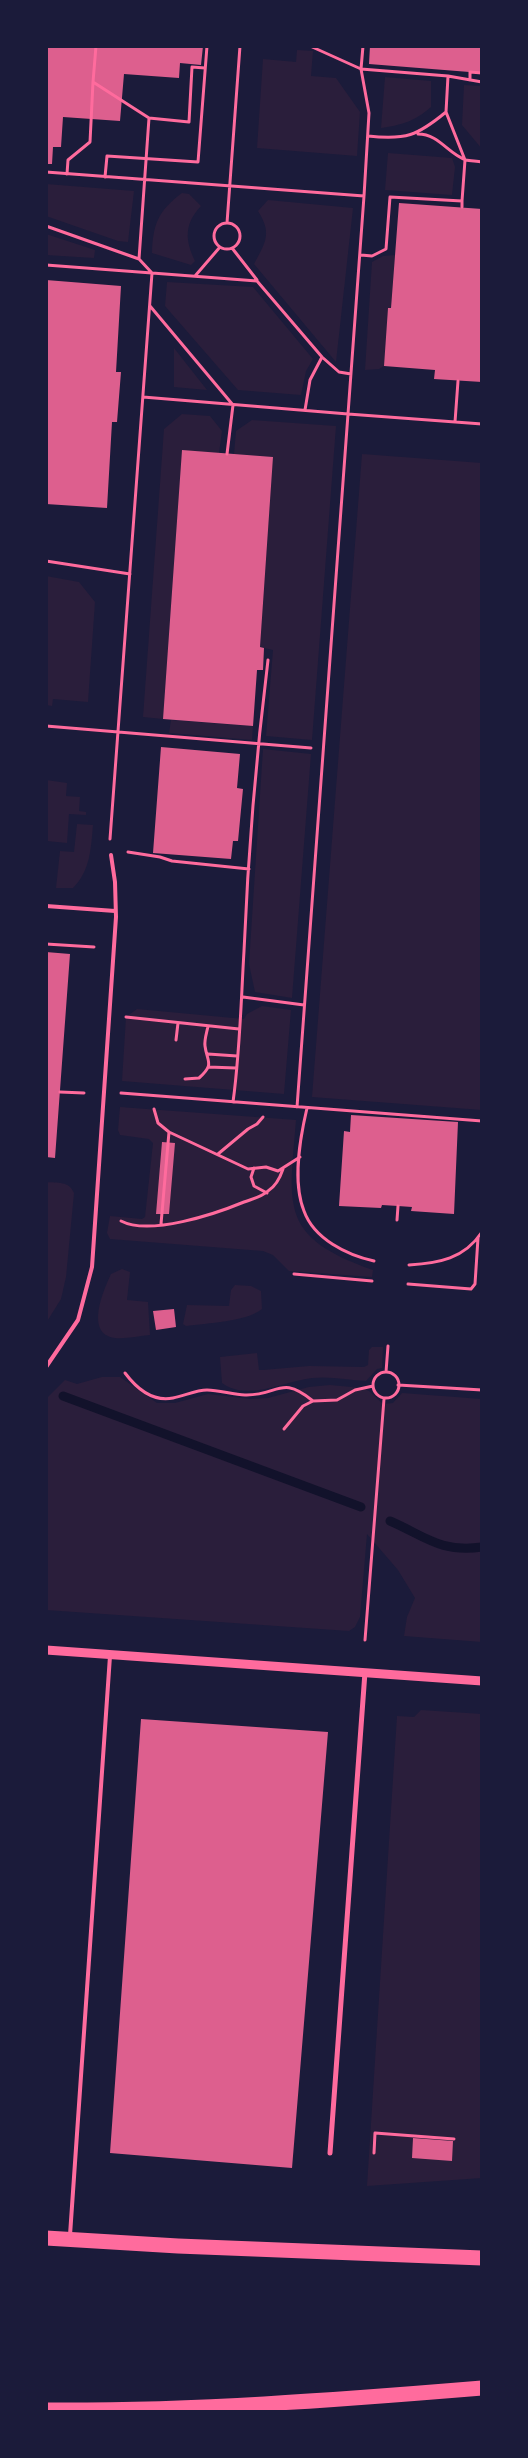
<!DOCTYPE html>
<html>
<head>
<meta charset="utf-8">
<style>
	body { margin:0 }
	#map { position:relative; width:528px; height:2458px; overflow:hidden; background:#1b1b3a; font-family:Georgia,serif }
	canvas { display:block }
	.frame { position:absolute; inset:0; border:48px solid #1b1b3a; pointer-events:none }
</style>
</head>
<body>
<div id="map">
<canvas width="528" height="2458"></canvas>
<div class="frame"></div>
</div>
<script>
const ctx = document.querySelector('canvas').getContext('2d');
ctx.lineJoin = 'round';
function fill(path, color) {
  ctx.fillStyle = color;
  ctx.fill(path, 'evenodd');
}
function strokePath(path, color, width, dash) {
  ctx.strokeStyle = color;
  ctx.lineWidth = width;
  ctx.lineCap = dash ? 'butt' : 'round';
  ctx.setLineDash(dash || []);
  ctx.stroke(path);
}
const green = new Path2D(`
	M297,50l16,1 -2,25 25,2 24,34 -3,44 -100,-8 6,-89 33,3z
	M385,77l46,4v26c-16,14 -29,18 -50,21z
	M464,85l18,1v63l-20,-24z
	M388,153l64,5 3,9 -3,28 -67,-5z
	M46,184l88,7 -6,51 -10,-1 -72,-25z
	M182,193l7,1 12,12c-17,18 -16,34 -6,55l-4,4 -39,-12c1,-29 6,-42 30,-60z
	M268,200l85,8 -17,154 -82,-98c12,-22 18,-31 4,-53z
	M46,234l49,16 -1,8 -48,-3z
	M395,255l-4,53h-3l-4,58 -5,3 -14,1 7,-108 11,-6z
	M167,282l86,5 60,72 -7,12 -5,24 -63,-5 -73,-84z
	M174,348l33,42 -33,-3z
	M182,414l28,2 12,15 -3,22 -37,-2 -19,268 -20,-2 21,-288z
	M252,420l84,6 -24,314 -46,-4 7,-86 -13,-3 13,-190 -39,-3 2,-23z
	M362,454l120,9v647l-170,-13z
	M46,576l33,6 16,20 -7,100 -35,-3 -1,7 -6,-1z
	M171,720l82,6 -1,14 -83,-7z
	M263,749l48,5 -19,244 -37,-6 -6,-28z
	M46,780l21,3 -1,13 14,1 -1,14 7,1v3l-17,-1 -2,29 -20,-2 -1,6z
	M77,824l16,1c-2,24 -3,46 -20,63h-17l4,-37 14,1z
	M262,1006l29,4 -7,84 -162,-13 4,-64 11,-8 107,10 3,-5z
	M120,1107l176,13c-7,87 -17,117 77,150l-1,7 -83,-6 -16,-16 -10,-4 -153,-12 -3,-6 3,-17 32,3 3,-2 8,-74 -4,-4 -29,-4 -2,-5z
	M46,1182c12,1 23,-1 28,11l-8,84 -5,22 -15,24z
	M122,1269l8,3 -3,28 21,2 2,33c-11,1 -24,4 -35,3 -31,-4 -11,-49 -4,-64z
	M235,1285l16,1 10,5 1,18c-16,13 -55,14 -76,17l-3,-2 4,-19 42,1 2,-16z
	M372,1347h11l-1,21 -5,1 -11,12c-17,-1 -36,-5 -54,-3 -28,3 -64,24 -90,5l-2,-26 37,-4 2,17h4l46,-4 55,1 4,-2 1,-15z
	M102,1377h18l37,26h18l33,-9 42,5 18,-1 41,-11 21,-2 32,3 7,3 14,13 10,-1 9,-10 80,6v243l-78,-6 3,-19 8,-19 -17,-28 -31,-36 -7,83 -5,10 -6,4 -303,-21v-211l19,-19 12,4z
	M421,1710l61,4v464l-115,8 30,-470 17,1z`);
const stream = new Path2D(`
	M63,1396l298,111
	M390,1521c35,15 50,32 92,26`);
const building = new Path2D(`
	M46,46h157l-2,19 -21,-2 -1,15 -55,-4 -4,47 -57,-4 -2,30h-8l-1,17h-6z
	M370,46h112v27l-113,-9z
	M399,203l83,6v173l-48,-3 1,-9 -51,-4 4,-58h3z
	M46,280l75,6 -5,86h5l-4,50h-5l-5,86 -61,-4z
	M182,450l91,7 -13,190 4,1 -1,22h-6l-4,56 -90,-7z
	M161,747l79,7 -3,34 6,1 -5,52h-5l-2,18 -78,-6z
	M46,952l24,2 -15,204 -9,-1z
	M351,1115l107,7 -4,92 -43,-3 1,-4 -14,-1 -16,-1 -1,3 -42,-2 5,-75 6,1z
	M162,1142l13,1 -6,71h-13z
	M174,1309l2,18 -20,3 -3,-19z
	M141,1719l187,13 -36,436 -182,-15z
	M413,2138l40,3 -1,20 -40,-3z`);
const path = new Path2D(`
	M96,46l-3,36 56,36 -10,141
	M310,46l51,23 87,7
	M363,46l-2,23 8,44 -5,83
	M470,80v-8l12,1
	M149,118l40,4 3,-55 13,1
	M418,134c21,0 30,20 48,26 4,1 11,1 16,2
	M368,136c38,4 49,0 78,-24
	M46,172l318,24 -16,218 -205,-17
	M67,174l1,-14 22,-18 3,-60
	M105,177l2,-21 91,6 9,-116
	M462,207v-6
	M227,223l13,-177
	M214 236a13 13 0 1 1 26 0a13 13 0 1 1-26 0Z
	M46,226l93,33 13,14 105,8 65,76 17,15 12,2
	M232,248l25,32
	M361,255l11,1 14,-7 4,-52 72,4 3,-41 -19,-48 2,-36 34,6
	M46,265l106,8 -42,566
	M195,276l25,-29
	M150,306l83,99 -6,49
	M305,410l5,-30 12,-23
	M455,422l3,-41
	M46,561l84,13
	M46,726l265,22
	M128,852l32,5 12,4 77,8
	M46,944l48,3
	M243,997l61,8
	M126,1017l113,12
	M176,1040l2,-17
	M208,1054l29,2
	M208,1067l28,1
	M185,1079l14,-1c16,-14 8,-16 6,-32 -1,-6 2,-14 3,-20
	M60,1092l24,1
	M121,1093l361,28
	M233,1102c7,-50 8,-101 11,-151 4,-97 12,-194 24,-291
	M297,1107l51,-693 134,10
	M307,1108c-7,30 -15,73 -3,103 10,28 43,44 70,50
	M154,1109l4,14 11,9 79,37 18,-2 12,4 22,-14
	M218,1154l30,-25 9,-5 6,-7
	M254,1168l-3,9 3,9 13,7
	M397,1220l1,-14
	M121,1221c29,15 94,-7 123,-19 8,-3 18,-5 24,-11 8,-5 12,-13 15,-22
	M161,1224l8,-92
	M409,1265c30,-2 55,-6 73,-33
	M294,1274l78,7
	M408,1284l63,5 4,-5 3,-46
	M373 1385a13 13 0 1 1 26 0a13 13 0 1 1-26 0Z
	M386,1372l2,-26
	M125,1373c12,16 28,29 48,25 11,-2 23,-8 34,-8 13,0 26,5 38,5 34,1 35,-21 68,6l24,-1 18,-10 18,-4
	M398,1385l84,5
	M284,1429l19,-23 10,-5
	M365,1640l19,-241
	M374,2153l1,-20 79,6`);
const service = new Path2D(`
	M46,906l69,5
	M46,1367l32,-47 14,-53 24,-350 -1,-35 -4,-27
	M70,2235l40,-579`);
const minor = new Path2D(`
	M330,2153l35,-481`);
const tertiary = new Path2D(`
	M46,1650l436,31`);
const motorway = new Path2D(`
	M46,2238l132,8 304,12
	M46,2410c146,1 291,-10 436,-22`);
fill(green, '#2a1e3b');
strokePath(stream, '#12122b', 9);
fill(building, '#dd5f8e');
strokePath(path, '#ff6b9d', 3);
strokePath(service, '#ff6b9d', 4);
strokePath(minor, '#ff6b9d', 5);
strokePath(tertiary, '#ff6b9d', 9);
strokePath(motorway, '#ff6b9d', 15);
</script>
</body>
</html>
